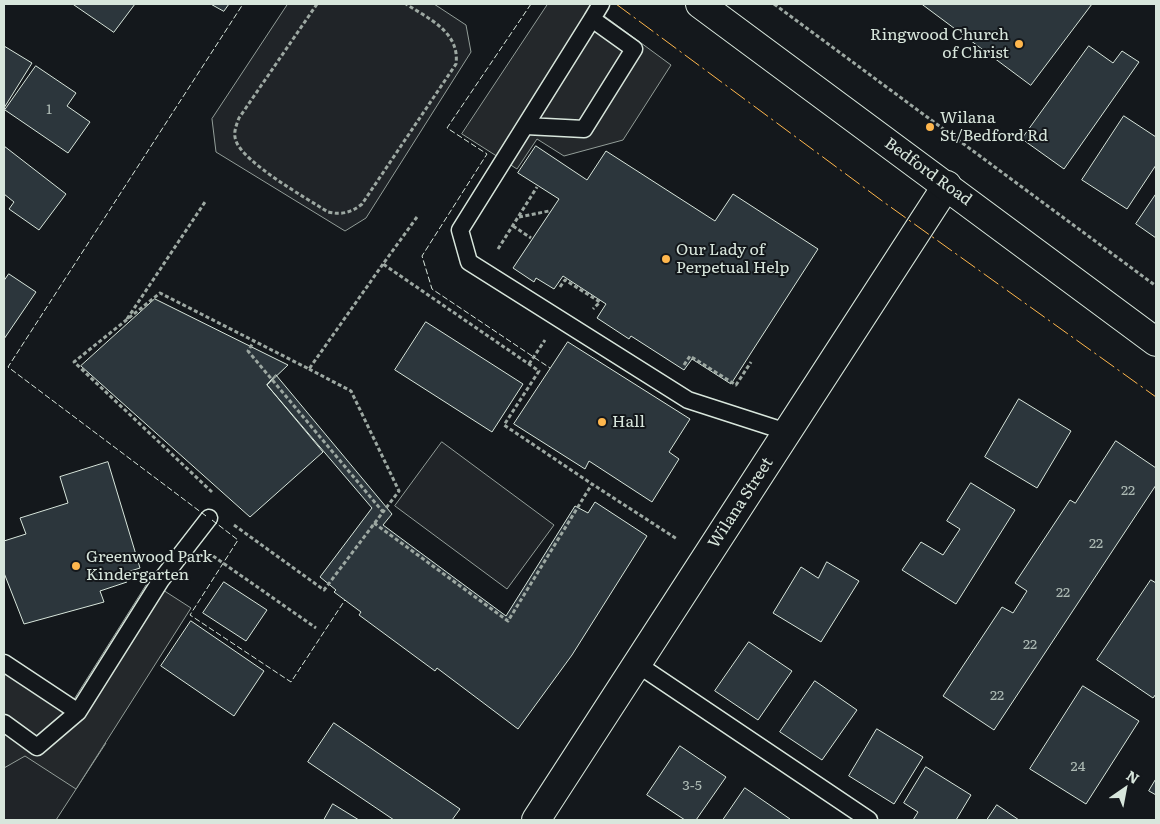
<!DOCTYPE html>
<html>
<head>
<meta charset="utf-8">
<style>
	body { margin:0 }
	#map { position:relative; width:1160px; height:824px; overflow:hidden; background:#14181c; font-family:Literata,serif }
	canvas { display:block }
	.frame { position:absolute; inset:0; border:5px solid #d8e6dc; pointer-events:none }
	.north { position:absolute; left:1100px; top:764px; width:50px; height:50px; -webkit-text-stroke:4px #14181c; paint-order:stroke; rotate:33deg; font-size:14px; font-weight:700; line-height:20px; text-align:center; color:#d8e6dc }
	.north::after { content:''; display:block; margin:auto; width:18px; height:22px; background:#d8e6dc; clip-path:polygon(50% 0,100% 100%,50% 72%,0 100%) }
</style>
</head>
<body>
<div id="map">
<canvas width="1160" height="824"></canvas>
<div class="frame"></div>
<div class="north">N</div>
</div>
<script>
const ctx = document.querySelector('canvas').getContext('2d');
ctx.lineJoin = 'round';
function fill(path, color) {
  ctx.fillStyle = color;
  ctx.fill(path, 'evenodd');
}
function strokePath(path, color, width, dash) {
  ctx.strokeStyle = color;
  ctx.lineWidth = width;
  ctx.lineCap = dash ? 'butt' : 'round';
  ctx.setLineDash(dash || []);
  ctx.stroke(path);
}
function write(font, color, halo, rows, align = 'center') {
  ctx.font = font + ' Literata,serif';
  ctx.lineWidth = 4;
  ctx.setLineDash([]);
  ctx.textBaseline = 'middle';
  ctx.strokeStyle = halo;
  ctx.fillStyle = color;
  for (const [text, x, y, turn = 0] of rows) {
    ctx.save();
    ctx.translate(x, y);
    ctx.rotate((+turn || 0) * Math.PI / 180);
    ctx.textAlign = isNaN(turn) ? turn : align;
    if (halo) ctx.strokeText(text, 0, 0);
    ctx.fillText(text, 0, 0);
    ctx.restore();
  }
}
const green = new Path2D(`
	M288,4h146l32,21 5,27 -105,166 -21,13 -129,-79 -4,-33z
	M442,442l112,83 -47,64 -112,-83z
	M4,677l102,66 -50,77h-52z`);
const parking = new Path2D(`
	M548,4h40l83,61 -48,75 -59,16 -27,-17 -20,30 -55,-35z
	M149,581l42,27 -115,181 -51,-33 -21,12v-95l61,40z`);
const building = new Path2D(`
	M73,4h62l-21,28z
	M211,4h18l-5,7z
	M922,4h170l-61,81z
	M4,46l28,17 -28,45z
	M1089,46l24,17 9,-12 17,11 -75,107 -42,-30z
	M36,66l40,27 -9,13 23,16 -22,31 -63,-43z
	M1124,116l32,21v28l-29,44 -45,-29z
	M4,146l62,48 -27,36 -30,-21 5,-7 -10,-8z
	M536,146l51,34 19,-29 109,70 18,-27 85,55 -87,135 -39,-25 -8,11 -53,-34 -2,3 -32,-21 9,-14 -43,-28 -9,13 -18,-11 -2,4 -21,-14 46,-69 -41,-26z
	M1156,194v44l-20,-14z
	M9,274l27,18 -32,47v-58z
	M155,299l133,66 -21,20 56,67 -73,65 -169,-151z
	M426,322l97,62 -31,48 -97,-62z
	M568,342l122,77 -21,33 10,7 -27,43 -63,-41 -4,8 -71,-45z
	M276,375l116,139 -9,11 123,91 69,-110 13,7 7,-11 52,34 -75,119 -54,74 -81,-61 -2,3 -76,-56 2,-3 -27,-20 2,-2 -16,-13 52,-69 -105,-123z
	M1019,399l52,32 -34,57 -52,-31z
	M1116,441l40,27v17l-162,245 -51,-34 59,-89 11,6 14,-22 -12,-8 55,-83 5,3z
	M108,462l32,106 -16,5 3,9 -27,9 4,11 -80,22 -20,-51v-32l22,-7 -6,-16 48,-15 -8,-26z
	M971,483l44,27 -59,94 -54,-34 19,-28 22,13 17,-26 -13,-8z
	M827,562l32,19 -38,61 -48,-29 28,-46 17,11z
	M1151,580l5,3v111l-3,4 -56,-38z
	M224,582l43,28 -21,31 -43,-28z
	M191,621l73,50 -30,45 -73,-50z
	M749,642l43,29 -34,49 -43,-29z
	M815,681l42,29 -35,50 -42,-28z
	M1083,686l56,35 -53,83 -56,-35z
	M334,723l126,86 -8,11h-58l-86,-58z
	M877,729l46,28 -29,47 -45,-28z
	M680,746l46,31 -30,43h-11l-38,-25z
	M926,767l45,28 -15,25h-43l5,-8 -14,-9z
	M1156,779v16l-7,-4z
	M745,788l45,31 -1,1h-66z
	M333,804l26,16h-35z
	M997,805l22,15h-32z`);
const path = new Path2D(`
	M317,4l-78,114c-3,8 -6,15 -3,23 8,22 70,57 92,71 13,3 23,1 34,-8l94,-140c4,-32 -27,-45 -50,-60
	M774,4l382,282
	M417,217l-34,47 156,107 -35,54 88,59
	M519,217l30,-6
	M513,226l18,12
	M498,249l39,-62
	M560,287l5,-7 35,22 -7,7
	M127,319l78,-117
	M529,364l16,-24
	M684,365l6,-9 46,29 15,-23
	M309,369l42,22 48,100 -16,21
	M212,492l-138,-130 86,-69 149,76 74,-105
	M374,523l134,98 84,-137 85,55
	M234,525l90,65 59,-78 -135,-161 6,-10
	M213,556l103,72`);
const service = new Path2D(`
	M592,19l9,-15
	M526,126l58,3 50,-80 -42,-30 -132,211 9,32 219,138 99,32
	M4,663l74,49
	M637,664l232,156
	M4,723l33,24 41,-35 83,-132 48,-62`);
const minor = new Path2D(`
	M536,820l411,-635`);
const secondary = new Path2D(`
	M700,4l456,338`);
const fence = new Path2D(`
	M531,4l-84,124 40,26 -65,102 10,33 118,79
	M206,516l-198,-149 235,-363
	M212,520l26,20 -48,75 101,67 54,-82`);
const power = new Path2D(`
	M616,4l269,199 271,194`);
const markers = [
	[1019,44,5,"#ffb74d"],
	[930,127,5,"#ffb74d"],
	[666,259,5,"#ffb74d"],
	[602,422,5,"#ffb74d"],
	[76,566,5,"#ffb74d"]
];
const numberNames = [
	["1",49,110],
	["22",1128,491],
	["22",1096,544],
	["22",1063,593],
	["22",1030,645],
	["22",997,696],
	["24",1078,767],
	["3-5",692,786]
];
const poiNames = [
	["Ringwood Church",1009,35,"right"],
	["of Christ",1009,53,"right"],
	["Wilana",940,118],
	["St/Bedford Rd",940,136],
	["Our Lady of",676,250],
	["Perpetual Help",676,268],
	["Hall",612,422],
	["Greenwood Park",86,557],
	["Kindergarten",86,575]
];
const streetNames = [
	["Bedford Road",928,172,36],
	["Wilana Street",741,503,-57]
];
fill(green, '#202428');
strokePath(green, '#939e99', 1);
fill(parking, '#24282b');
strokePath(parking, '#939e99', 1);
fill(building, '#2c363c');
strokePath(building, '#d8e6dc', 1);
strokePath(service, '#d8e6dc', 19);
strokePath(minor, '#d8e6dc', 30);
strokePath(secondary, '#d8e6dc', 30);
strokePath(path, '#9da8a2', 3, [4, 2.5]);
strokePath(service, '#14181c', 16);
strokePath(minor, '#14181c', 28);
strokePath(secondary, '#14181c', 28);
strokePath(fence, '#d8e6dc', 1, [6, 2.5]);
strokePath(power, '#ffb74d', 1, [18, 4, 2.5, 4]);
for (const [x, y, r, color] of markers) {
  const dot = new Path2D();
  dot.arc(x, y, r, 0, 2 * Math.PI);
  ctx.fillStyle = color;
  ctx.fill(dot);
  strokePath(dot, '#14181c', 2);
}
write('14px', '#adbab4', null, numberNames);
write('16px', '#d8e6dc', '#14181c', poiNames, 'left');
write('16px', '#d8e6dc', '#14181c', streetNames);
</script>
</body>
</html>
